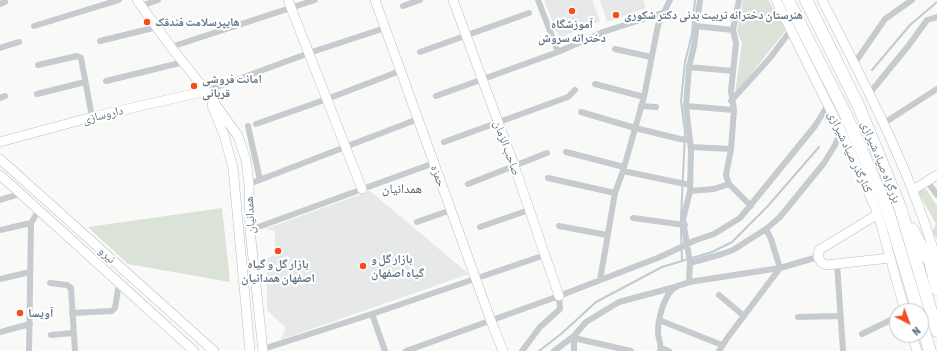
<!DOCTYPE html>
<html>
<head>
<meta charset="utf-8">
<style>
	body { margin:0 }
	#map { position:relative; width:937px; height:351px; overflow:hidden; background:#f9f9f7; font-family:"Asap Condensed",sans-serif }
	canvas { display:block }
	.north { position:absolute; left:889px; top:303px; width:40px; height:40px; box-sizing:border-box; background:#fff; border:1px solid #c0c8ce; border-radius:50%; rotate:138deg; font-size:11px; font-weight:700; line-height:16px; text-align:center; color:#617585 }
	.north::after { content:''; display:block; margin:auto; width:14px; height:18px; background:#f54d1b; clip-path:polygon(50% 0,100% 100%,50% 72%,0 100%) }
</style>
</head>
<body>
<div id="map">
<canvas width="937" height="351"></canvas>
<div class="north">N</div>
</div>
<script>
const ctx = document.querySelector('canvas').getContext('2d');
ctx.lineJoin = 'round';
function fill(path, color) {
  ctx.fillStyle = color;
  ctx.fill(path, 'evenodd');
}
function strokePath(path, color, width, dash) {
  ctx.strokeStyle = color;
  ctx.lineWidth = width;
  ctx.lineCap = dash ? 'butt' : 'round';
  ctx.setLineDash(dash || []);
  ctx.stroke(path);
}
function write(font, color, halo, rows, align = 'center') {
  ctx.font = font + ' "Asap Condensed","Noto Naskh Arabic",sans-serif';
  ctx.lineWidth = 4;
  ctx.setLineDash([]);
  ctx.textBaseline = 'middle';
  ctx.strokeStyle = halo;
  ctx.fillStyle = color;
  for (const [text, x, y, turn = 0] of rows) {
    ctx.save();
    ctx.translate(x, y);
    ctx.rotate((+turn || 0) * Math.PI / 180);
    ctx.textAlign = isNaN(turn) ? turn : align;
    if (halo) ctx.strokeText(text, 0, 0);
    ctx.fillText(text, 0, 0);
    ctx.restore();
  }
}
const built = new Path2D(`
	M544,0h48l8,21 -41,17z
	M600,0h43l3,8 -39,14z
	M370,191l99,83 -189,66 6,-12 -19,-18v-51l8,-5v-23l-10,-2z`);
const green = new Path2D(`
	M743,0h25l18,30 -51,64 7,-51 -5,-12z
	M926,189l11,17v33l-5,-7 4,-8 -18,-32z
	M222,208l8,74 -102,-18 -40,-37z`);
const stream = new Path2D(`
	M872,70l38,-45 27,-23
	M681,219l4,-87 -4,-31 4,-39 7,-28 3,-34
	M681,226l1,35
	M539,351l22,-17 35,-32 66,-35 50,-15 20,-10 35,-35 52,-60`);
const street = new Path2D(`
	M538,0l20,52
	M739,0l-6,30 3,13 -5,48 3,19 -3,39 -5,26 3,9 22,22
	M0,4l5,-2
	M141,6l17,-6
	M403,6l17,-6
	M34,26l85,-26
	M696,26l37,4
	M100,41l57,-14
	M171,47l144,-47
	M0,48l19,-6
	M615,49l36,8
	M420,52l109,-39
	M854,64l31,-45 27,-19
	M38,65l39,-9 4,2 11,59
	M689,67l44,4
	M106,81l78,-19
	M595,84l49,13
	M206,91l103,-38 76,-25
	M37,94l48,-12
	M869,94l40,-49 18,-25 10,-3
	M436,96l122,-44 45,-20 62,-20
	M0,98l5,-2
	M731,101l39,-43 21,-28
	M641,106l15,1
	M686,106l48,4
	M581,112l54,16 45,11 10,1
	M884,123l53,-34
	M256,124l71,-25 73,-28
	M248,126l12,54
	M444,142l124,-45 7,-7
	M691,147l40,2
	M566,152l58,15
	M623,171l67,14
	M548,178l67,15
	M927,181l10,14
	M249,184l169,-65
	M468,184l79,-31
	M690,191l24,-2 15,-5
	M0,200l20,-6
	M633,218l52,7
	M417,222l34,-12
	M559,226l48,9
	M480,227l49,-17
	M766,229l5,10 9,29
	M0,230l31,-7
	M250,230l184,-67
	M690,263l32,-9 11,-4 33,-21 14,-12 44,-54 11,-18 6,-15
	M837,264l6,87
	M0,279l30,-7
	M600,280l15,-87 8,-22 21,-74 14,-72 12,-25
	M689,282l1,-19 -7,-43 7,-29 1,-41 -5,-44 3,-39 5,-21 6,-46
	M50,283l17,2 4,3 4,63
	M719,295l25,21
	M72,313l40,-2 3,-3 4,-25
	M372,314l13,37
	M798,317l42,-1
	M659,320l63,25
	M0,332l30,-8
	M862,334l35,-17
	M51,335l22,-2
	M574,336v15
	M574,338l57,13
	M661,348l8,3
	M263,349l109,-35 173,-59
	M29,351l2,-128 8,-13
	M406,351l153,-55
	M522,351l18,-24 20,-18 -1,-13 101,-39 36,-17 18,-6 26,-16 75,-92 13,-21
	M554,351l20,-15 12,-14 33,-20 56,-15
	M660,351c2,-6 -2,-12 -2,-19 0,-13 6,-39 19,-46 3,-1 8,-2 12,-4l91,-14 38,-11
	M719,351l9,-14 52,-69`);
const secondary = new Path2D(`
	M137,0l34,47 35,44 32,45 8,24 3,24 1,46 13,121
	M288,0l74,189
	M375,0l116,321 12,30
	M453,0l61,165 45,131
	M776,0l67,135 35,79 27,97
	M822,0c43,85 89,170 115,262
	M212,105l12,30 9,33 17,183
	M0,142l92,-25 114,-26
	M0,159l214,192
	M0,175l194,176
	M913,190l24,-15
	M878,214l-59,36 -1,7 3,5 5,3 64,-7
	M912,335l5,16`);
const highway = new Path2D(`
	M788,0l57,113 43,98 30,100
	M806,0l53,107 41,100 37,124
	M912,229l18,33 7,27
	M921,322l9,29`);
const markers = [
	[572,11,4,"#f54d1b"],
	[616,15,4,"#f54d1b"],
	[147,22,4,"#f54d1b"],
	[194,86,4,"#f54d1b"],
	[278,251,4,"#f54d1b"],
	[363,266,4,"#f54d1b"],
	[20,313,4,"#f54d1b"]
];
const poiNames = [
	["هنرستان دخترانه تربیت بدنی دکتر شکوری",624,15],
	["هایپرسلامت فندقک",155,22],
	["آموزشگاه",572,24,"center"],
	["دخترانه سروش",572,38,"center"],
	["امانت فروشی",202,79],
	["قربانی",202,93],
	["بازار گل و",371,259],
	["گیاه اصفهان",371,273],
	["بازار گل و گیاه",278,264,"center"],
	["اصفهان همدانیان",278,278,"center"],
	["آویسا",28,313]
];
const streetNames = [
	["داروسازی",103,115,-14],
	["صاحب الزمان",507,148,70],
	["کنارگذر صیاد شیرازی",850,152,65],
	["بزرگراه صیاد شیرازی",881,162,68],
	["حمزه",438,176,70],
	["همدانیان",250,215,-93],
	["نیرو",107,255,42]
];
const neighbourhoodNames = [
	["همدانیان",402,189]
];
fill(built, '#e7e8e8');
fill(green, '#dbe2d7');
strokePath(stream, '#bfcbd0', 2);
strokePath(secondary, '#b8bfc4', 10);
strokePath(highway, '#bbbfc2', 13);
strokePath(street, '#c6cbcf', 6);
strokePath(secondary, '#fff', 9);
strokePath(highway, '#fff', 12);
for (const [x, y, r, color] of markers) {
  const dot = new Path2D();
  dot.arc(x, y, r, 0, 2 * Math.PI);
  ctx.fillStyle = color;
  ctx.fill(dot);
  strokePath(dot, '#fff', 1.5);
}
write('bold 12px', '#617585', '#fff', poiNames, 'left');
write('12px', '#617585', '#fff', streetNames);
write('13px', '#54636f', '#fff', neighbourhoodNames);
</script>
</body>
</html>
